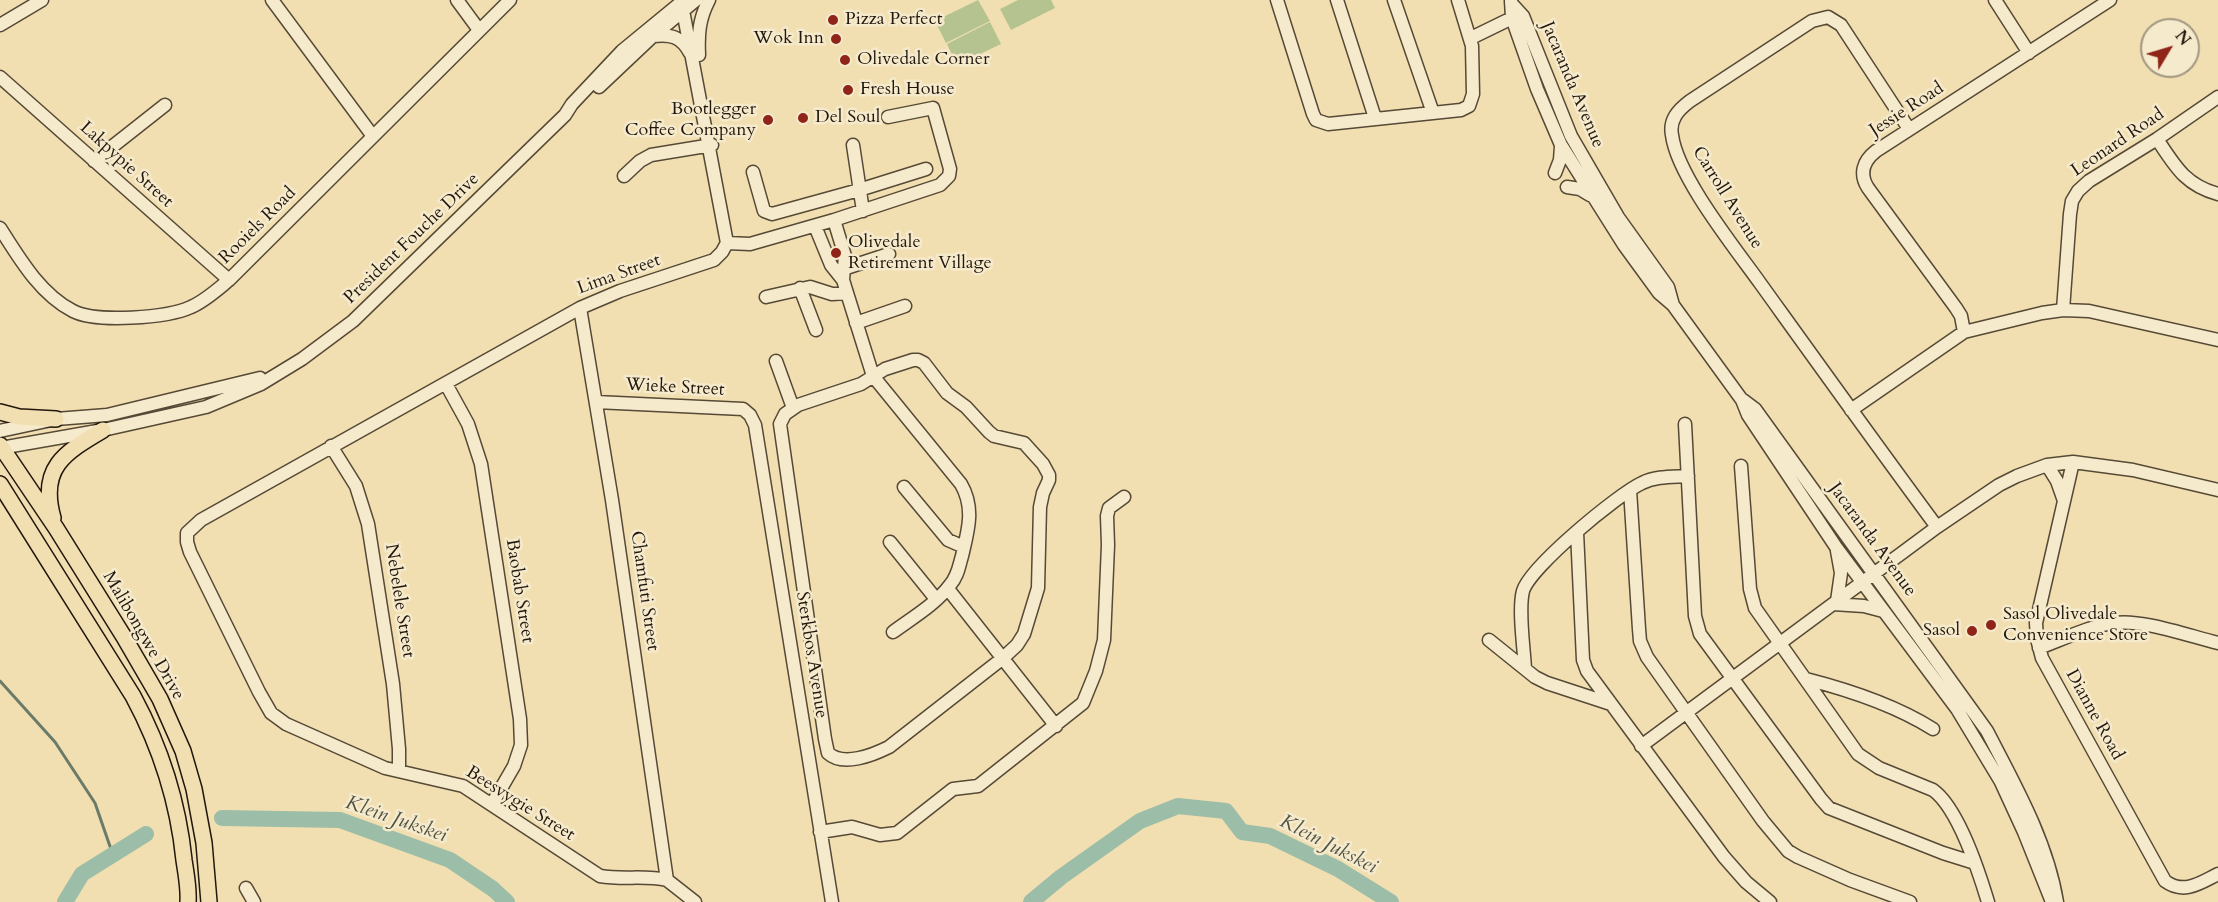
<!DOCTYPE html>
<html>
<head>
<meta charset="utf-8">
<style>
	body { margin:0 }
	#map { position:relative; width:2218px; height:902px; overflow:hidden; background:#f1dfb1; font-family:Cardo,serif }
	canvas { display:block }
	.north { position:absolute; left:2140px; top:18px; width:60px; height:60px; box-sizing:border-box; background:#f6eacc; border:2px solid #a19680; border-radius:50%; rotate:52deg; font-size:16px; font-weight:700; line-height:24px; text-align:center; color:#22170d }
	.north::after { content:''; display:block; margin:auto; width:21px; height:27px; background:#8f2418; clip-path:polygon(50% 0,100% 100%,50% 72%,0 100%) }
</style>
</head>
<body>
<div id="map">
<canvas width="2218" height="902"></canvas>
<div class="north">N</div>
</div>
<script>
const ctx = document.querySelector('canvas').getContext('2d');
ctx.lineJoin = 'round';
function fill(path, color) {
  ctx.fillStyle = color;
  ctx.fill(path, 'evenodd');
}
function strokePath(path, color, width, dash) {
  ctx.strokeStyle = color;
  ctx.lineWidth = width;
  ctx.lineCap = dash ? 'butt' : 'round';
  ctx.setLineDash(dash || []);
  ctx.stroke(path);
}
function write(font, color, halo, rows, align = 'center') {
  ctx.font = font + ' Cardo,serif';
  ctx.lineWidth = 5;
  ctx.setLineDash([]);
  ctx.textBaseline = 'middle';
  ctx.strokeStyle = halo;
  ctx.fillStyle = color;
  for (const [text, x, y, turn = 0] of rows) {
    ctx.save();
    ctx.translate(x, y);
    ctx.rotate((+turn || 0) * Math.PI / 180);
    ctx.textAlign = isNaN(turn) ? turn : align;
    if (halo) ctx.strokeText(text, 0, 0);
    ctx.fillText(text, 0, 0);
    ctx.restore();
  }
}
const green = new Path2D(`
	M978,0l12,21 -44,22 -11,-22z
	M1018,0h33l4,8 -44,22 -11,-21z
	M990,22l11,22 -44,21 -10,-21z`);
const stream = new Path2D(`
	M0,681l55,61 40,61 18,52`);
const river = new Path2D(`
	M222,818l118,2 110,40 43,29 14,13
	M65,902l17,-28 64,-40
	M1031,902l30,-25 79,-56 38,-15 48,5 16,21 28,4 68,33 53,33`);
const minor = new Path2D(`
	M272,0l100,135
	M457,0l22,30
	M681,0l46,243
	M1277,0l36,114 3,6 12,4 133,-14 8,-4 4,-12 -1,-48 -14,-46
	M1337,0l38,118
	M1394,0l39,113
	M1511,0l1,18 25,71 24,56 63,100 35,48 14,12 69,95 6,15 88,132 121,162 44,73 23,50 28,70
	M1995,0l34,53
	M1511,3l12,13 48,120 47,81 50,70 5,18
	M0,25l42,-25
	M653,36c17,-2 28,0 37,17
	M1471,38l41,-20
	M699,55c-1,-21 0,-36 10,-55
	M0,77l229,203
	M599,87l54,-51 43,-36
	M1909,129l-68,-104 -13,-8 -16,4 -122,80c-12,9 -21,19 -18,34 5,41 63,113 88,148 59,82 117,163 177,244
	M2157,139c18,27 28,46 61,55
	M853,145l10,66
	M94,161l71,-56
	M753,172l11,39 8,3 87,-24 67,-21
	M1555,173l5,-13 1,-14
	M624,176l16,-15 11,-6 61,-10
	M1567,187l13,2 10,6
	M834,220l11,36 -2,24 4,13 26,83 88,108c14,24 7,47 1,72 -3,10 -4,20 -12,29 -14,19 -38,33 -57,47
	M815,226l16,39 12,15
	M0,228c19,30 40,66 73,83 23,12 94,7 118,-4 14,-6 26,-17 38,-27l281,-280
	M840,270l49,-16
	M800,288l16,42
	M766,297l44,-10 22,7 15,-1
	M580,308l32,192 55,380
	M2063,310l7,-96 2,-13 6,-10 11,-10 68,-42 61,-42
	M856,323l49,-17
	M1964,332l-3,-16 -5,-8 -88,-120c-9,-14 -5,-27 8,-37l234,-151
	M913,360h5l6,3 23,30 19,14 23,25 5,4 30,7 19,21 6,11v5l-6,13 -3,14 -2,81 -14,46 -7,11 -14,13 -114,89c-16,8 -46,20 -61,6l-3,-14 -45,-315 5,-10 13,-9 63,-21 24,-15z
	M776,361l17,47
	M446,384l22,40 13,40 39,255 1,26 -7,21 -22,38
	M1743,400l12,9 232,322c28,54 60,110 70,171
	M596,402l147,7 7,6 5,10 77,477
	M1851,410l113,-78 78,-19 21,-3 26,1 129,29
	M1685,424l10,192 5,18 121,165 8,9 114,45 32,10
	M0,431l56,-12 51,-4 153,-37
	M331,446l25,40 12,38 25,160 6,65v22
	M0,448l103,-18 103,-23 55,-23 41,-25 51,-38 212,-206 7,-11 50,-53 62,-51
	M2073,462l-37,161 1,16 5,19 123,223c19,14 35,2 53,-7
	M2047,465l10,16 6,17
	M1741,466l9,123 5,19 103,146 21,14 54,22c25,18 46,82 55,112
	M904,487l44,53 16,7
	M1630,490l9,139 1,12 7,16 116,164 25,30 10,6 52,23 60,22
	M1577,532l6,128 4,11 137,186 22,25 24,20
	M890,542l46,57
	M1837,551l4,22 -4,28
	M948,589l108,137
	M1833,604l31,2 19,5
	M1489,640l46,37 12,6 64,21
	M2039,648c22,-8 53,-23 75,-25 29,-4 75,13 104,20
	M1525,669c-1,-21 -7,-59 -2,-78 7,-24 95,-97 119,-108 14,-7 30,-6 46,-7
	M1806,679c43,11 89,26 127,50
	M1641,746l296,-219 62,-42 18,-9 30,-11 26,-3 60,8 85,20
	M820,832l32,-5 28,8 17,-2 56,-44 25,-3 105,-83 13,-32 8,-31 4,-95 -1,-29 2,-8 15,-11
	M667,880c-22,-5 -44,0 -67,-4l-137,-90 -78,-18 -99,-44 -15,-11 -12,-21 -69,-140 -3,-10v-9l14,-13 379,-212 40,-17 94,-31 8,-8 5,-9 23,1 84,-24 106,-35 9,-9 1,-7 -17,-61 -45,9
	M667,880l28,22
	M246,888l8,14`);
const major = new Path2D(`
	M0,412l19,5 37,2
	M0,445l56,83 68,109 36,62 23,52 11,38 10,54 5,59
	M0,484l133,212c28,52 45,105 51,164 2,14 5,28 4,42
	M53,518c-14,-50 11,-65 50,-88`);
const markers = [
	[833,20,6,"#8f2418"],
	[836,39,6,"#8f2418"],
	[845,60,6,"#8f2418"],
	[848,90,6,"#8f2418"],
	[803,118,6,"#8f2418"],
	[768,120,6,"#8f2418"],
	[836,253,6,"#8f2418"],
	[1991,625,6,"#8f2418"],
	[1972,631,6,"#8f2418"]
];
const poiNames = [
	["Pizza Perfect",845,20],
	["Wok Inn",824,39,"right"],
	["Olivedale Corner",857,60],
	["Fresh House",860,90],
	["Bootlegger",756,110,"right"],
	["Coffee Company",756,131,"right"],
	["Del Soul",815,118],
	["Olivedale",848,243],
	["Retirement Village",848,264],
	["Sasol Olivedale",2003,615],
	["Convenience Store",2003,636],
	["Sasol",1960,631,"right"]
];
const streetNames = [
	["Jacaranda Avenue",1572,85,67],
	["Jessie Road",1907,110,-33],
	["Leonard Road",2118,143,-34],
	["Lakpypie Street",126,165,42],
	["Carroll Avenue",1727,198,58],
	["Rooiels Road",258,226,-45],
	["President Fouche Drive",412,239,-44],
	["Lima Street",619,275,-20],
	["Wieke Street",675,388,3],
	["Jacaranda Avenue",1872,540,54],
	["Baobab Street",519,591,81],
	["Chamfuti Street",644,591,82],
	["Nebelele Street",399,601,81],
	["Malibongwe Drive",143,636,60],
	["Sterkbos Avenue",811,655,81],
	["Dianne Road",2094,715,61],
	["Beesvygie Street",520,804,32]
];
const waterNames = [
	["Klein Jukskei",396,820,19],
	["Klein Jukskei",1328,845,27]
];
fill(green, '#b4c390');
strokePath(stream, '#6b7b69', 3);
strokePath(river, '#9cbda7', 16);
strokePath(minor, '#564936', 15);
strokePath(major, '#22170d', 18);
strokePath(minor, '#f6eacc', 12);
strokePath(major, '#f1dfb1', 15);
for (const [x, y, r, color] of markers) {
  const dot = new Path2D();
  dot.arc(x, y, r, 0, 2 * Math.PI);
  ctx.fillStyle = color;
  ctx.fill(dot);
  strokePath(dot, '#f6eacc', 2);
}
write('18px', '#22170d', '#f6eacc', poiNames, 'left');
write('18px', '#22170d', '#f6eacc', streetNames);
write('italic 20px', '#4d5143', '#f6eacc', waterNames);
</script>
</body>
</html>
